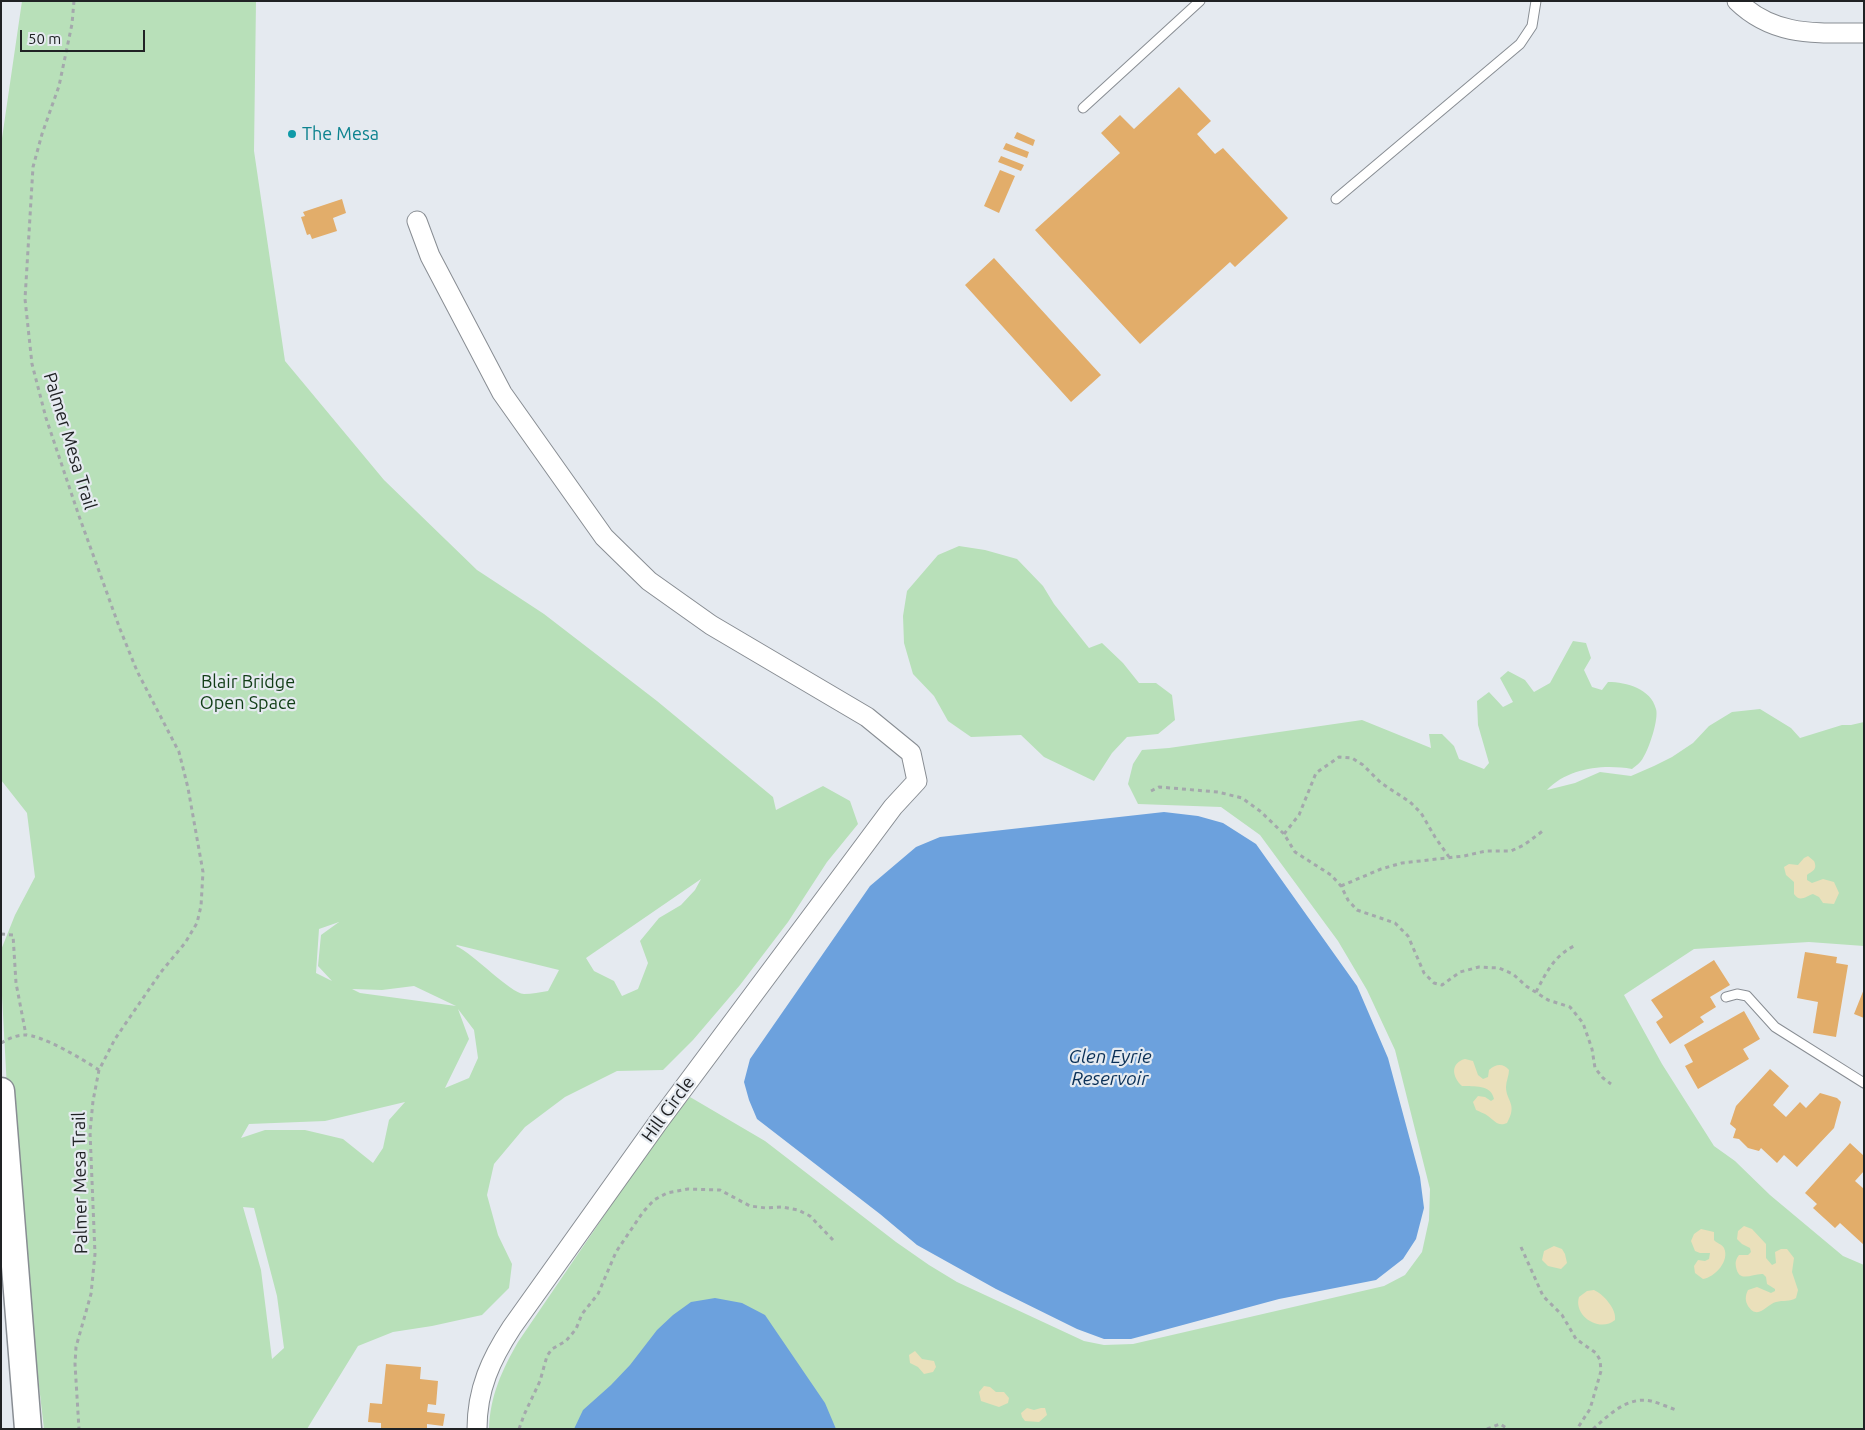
<!DOCTYPE html>
<html>
<head>
<meta charset="utf-8">
<style>
	body { margin:0 }
	#map { position:relative; width:1865px; height:1430px; overflow:hidden; background:#e5eaf0; font-family:Ubuntu,sans-serif }
	canvas { display:block }
	.frame { position:absolute; inset:0; border:2px solid #202224; pointer-events:none }
	.scale { position:absolute; left:20px; top:30px; width:125px; height:22px; box-sizing:border-box; border:2px solid #202224; border-top:0; padding-left:6px; font-size:15px; line-height:18px; white-space:nowrap; color:#202224; -webkit-text-stroke:4px #e5eaf0; paint-order:stroke }
</style>
</head>
<body>
<div id="map">
<canvas width="1865" height="1430"></canvas>
<div class="frame"></div>
<div class="scale">50 m</div>
</div>
<script>
const ctx = document.querySelector('canvas').getContext('2d');
ctx.lineJoin = 'round';
function fill(path, color) {
  ctx.fillStyle = color;
  ctx.fill(path, 'evenodd');
}
function strokePath(path, color, width, dash) {
  ctx.strokeStyle = color;
  ctx.lineWidth = width;
  ctx.lineCap = dash ? 'butt' : 'round';
  ctx.setLineDash(dash || []);
  ctx.stroke(path);
}
function write(font, color, halo, rows, align = 'center') {
  ctx.font = font + ' Ubuntu,sans-serif';
  ctx.lineWidth = 4.5;
  ctx.setLineDash([]);
  ctx.textBaseline = 'middle';
  ctx.strokeStyle = halo;
  ctx.fillStyle = color;
  for (const [text, x, y, turn = 0] of rows) {
    ctx.save();
    ctx.translate(x, y);
    ctx.rotate((+turn || 0) * Math.PI / 180);
    ctx.textAlign = isNaN(turn) ? turn : align;
    if (halo) ctx.strokeText(text, 0, 0);
    ctx.fillText(text, 0, 0);
    ctx.restore();
  }
}
const green = new Path2D(`
	M22,1h234l-2,150 31,210 99,119 93,90 67,44 113,87 116,96 3,13 47,-24 27,15 8,23 -31,38 -39,60 -48,63 -47,55 -30,30 -46,1 -52,26 -40,30 -31,37 -7,31 11,40 14,29 -3,24 -27,27 -50,11 -39,6 -35,14 -51,83h-263l-35,-303 -8,-149v-27l14,-35 20,-38 -8,-64 -26,-33v-635zM701,879l-6,11 -14,15 -22,13 -19,23 8,22 -10,26 -16,7 -8,-15 -20,-10 -8,-13zM339,922l-18,13 -3,31 14,15 -16,-8 3,-44zM456,946l1,-1 102,25 -11,21c-8,1 -16,3 -24,3 -14,-1 -50,-40 -68,-48zM414,986l42,20 -96,-13 -8,-4 30,1zM458,1009l16,21 4,28 -9,20 -24,10 24,-49zM405,1102l-16,18 -6,28 -10,15 -30,-24 -38,-9h-40l-24,8 8,-14 76,-3zM243,1207l11,1 23,88 7,52 -12,11 -11,-89z
	M959,546l26,4 32,9 26,27 11,18 35,44 13,-5 21,20 16,20h17l16,12 3,25 -17,14 -31,3 -15,16 -18,28 -50,-24 -23,-22 -50,2 -23,-16 -14,-25 -21,-22 -9,-31 -1,-27 4,-25 31,-36z
	M1573,641l13,2 5,15 -7,12 8,17 10,3 6,-8c19,0 43,7 48,27 3,10 -7,40 -13,49 -2,4 -7,8 -11,11 -29,-5 -64,-1 -85,21l28,-7 25,-11 31,4 23,-10 18,-9 21,-14 16,-17 23,-14 28,-3 31,19 9,10 42,-13h9l13,-3v224l-55,-4 -115,7 -70,46 38,69 52,82 21,15 35,34 73,61 21,9v164h-1375c1,-33 13,-59 29,-87l139,-204 33,-41 75,44 131,101 33,23 28,17 127,59 20,4 29,-1 251,-58 21,-11 17,-23 7,-32 1,-31 -35,-139 -28,-60 -29,-49 -78,-106 -39,-28 -83,-3 -10,-20 5,-20 9,-14 27,-2 193,-28 69,28 -2,-14h13l12,12 5,13 25,10 5,-6 -11,-38 -1,-24 12,-9 14,15 10,-5 -13,-24 8,-7 17,9 9,12 16,-9z`);
const sand = new Path2D(`
	M1808,856l6,5c4,9 -2,10 -7,14v5l5,3 11,-4 11,3 5,11 -5,11 -11,-1 -4,-6 -6,-3c-7,2 -13,9 -19,0v-12l-8,-7 -2,-8 5,-3 9,1 6,-7z
	M1465,1059l8,2 5,14 5,4 5,-2 1,-7c7,-6 14,-7 20,0 0,6 -3,11 -3,17 0,14 12,17 1,36 -9,4 -12,-2 -19,-7 -4,-3 -8,-4 -12,-6l-3,-8 5,-6 7,1 6,4 3,-2c-3,-15 -20,-12 -32,-13 -10,-9 -12,-23 3,-27z
	M1744,1226l8,3 14,15v14l6,7 4,-2 -1,-11 6,-3h6l7,9 -2,14 6,18 -2,8c-6,4 -13,2 -20,4 -9,2 -18,19 -28,4 -3,-5 -3,-10 0,-16l9,-3 14,6 4,-2v-2l-8,-5 -1,-7 -3,-3c-10,-1 -24,10 -27,-7 -1,-5 0,-8 3,-12h9l3,-3 -1,-4 -8,-4 -5,-5 1,-8z
	M1701,1229l13,3v8c2,3 8,4 10,8 6,13 -9,29 -21,31l-8,-6 -1,-7 4,-6 7,1 4,-2 1,-6h-10l-5,-2 -4,-10 3,-7z
	M1554,1246l8,3 3,5 2,9 -6,6 -13,-3 -6,-6 2,-9z
	M1594,1290c9,4 23,19 21,30 -15,13 -42,-4 -36,-23l8,-6z
	M915,1351l7,8 12,2 2,6 -3,5 -9,2 -6,-7 -8,-4 -1,-8z
	M984,1386l6,1 6,5h8l5,6 -1,5 -9,4 -18,-6 -2,-9z
	M1027,1408l7,2 7,-2h4l2,7 -8,7 -14,-1 -3,-4 -1,-4z`);
const water = new Path2D(`
	M1164,812l34,4 25,7 33,21 101,142 31,72 32,119 4,31 -8,31 -13,20 -27,21 -97,19 -148,40h-27l-27,-10 -81,-40 -79,-44 -37,-31 -123,-95 -8,-19 -5,-18 6,-23 120,-173 46,-39 24,-10z
	M715,1298l27,5 23,12 60,88 11,26h-262l9,-19 28,-25 19,-20 27,-35 16,-15 18,-13z`);
const building = new Path2D(`
	M1179,87l32,34 -14,13 18,20 8,-6 65,70 -53,49 -5,-5 -90,82 -105,-114 85,-77 -19,-20 19,-18 14,14z
	M1017,132l18,8 -2,6 -19,-8z
	M1006,143l23,9 -2,6 -24,-9z
	M1001,156l23,9 -3,6 -23,-9z
	M1000,170l15,6 -16,37 -15,-7z
	M342,199l4,14 -13,5 4,13 -25,8 -2,-5 -3,1 -6,-18 4,-1 -2,-4z
	M994,258l107,117 -30,27 -106,-117z
	M1805,952l32,5 -1,6 12,2 -12,72 -23,-4 5,-31 -21,-4z
	M1714,960l16,25 -20,12 6,10 -16,10 4,5 -34,22 -14,-22 7,-5 -12,-17z
	M1864,989v29l-10,-4z
	M1744,1011l16,28 -17,10 6,10 -51,30 -13,-23 8,-4 -9,-17z
	M1770,1069l19,17 -16,19 13,12 14,-15 6,6 14,-15 17,5 4,4 -7,26 -37,39 -13,-12 -7,8 -16,-15 -2,3 -11,-3 -9,-9 -6,-1 3,-9 -6,-5 6,-18z
	M1850,1143l14,13v15l-9,10 9,8v56l-24,-22 -5,5 -22,-20 4,-4 -12,-11z
	M386,1364l35,3 -1,12 18,2 -2,24 -8,-1 -1,8 18,2 -2,12 -16,-2v5h-46v-6l-13,-1 2,-19 12,1z`);
const path = new Path2D(`
	M74,1l-2,23 -13,62 -17,48 -9,33 -8,132 7,65 14,54 33,98 41,113 17,42 42,81 9,36 15,84 -2,34 -4,17 -12,20 -24,29 -31,45 -15,22 -16,31 -6,31 -3,31 5,122 -4,40 -15,53 -1,17 4,65
	M1151,791l8,-4 59,5 24,6 18,13 24,23 11,18 36,23 10,11 7,14 9,10 38,13 13,13 16,37 10,10 8,2 18,-13 19,-5 20,1 14,6 13,12 22,14 22,7 13,16 9,26 3,19 8,10 8,6
	M1284,834l15,-19 17,-42 23,-16 13,1 11,7 18,18 29,19 11,11 14,24 14,20
	M1341,886l40,-17 21,-6 62,-7 22,-5h25l13,-6 20,-15
	M1,934l12,1 3,48 10,52
	M1536,992c10,-19 18,-36 38,-46
	M1,1043c7,-4 15,-8 23,-8 17,-1 60,25 75,35
	M1521,1247l22,49 19,19 14,24 20,14 4,7 1,11 -11,38 -13,20
	M519,1429l5,-14 16,-34 7,-25 5,-7 14,-8 10,-12 6,-15 16,-20 18,-42 27,-40 11,-12 13,-7 21,-4 32,1 30,16 16,2 16,-1 16,3 12,6 23,24
	M1487,1429l13,-5 8,5
	M1593,1429c16,-14 34,-33 58,-28 8,2 17,6 25,9`);
const service = new Path2D(`
	M1083,108l117,-107
	M1336,199l184,-155 12,-18 4,-25
	M1726,997l11,-3 10,2 28,31 89,56`);
const minor = new Path2D(`
	M1737,1c37,36 79,32 127,32
	M417,221l13,35 72,137 102,144 45,44 62,44 156,92 44,36 6,28 -24,26 -234,314 -147,206c-21,32 -35,62 -35,102`);
const secondary = new Path2D(`
	M1,1091l27,338`);
const markers = [
	[292,134,5,"#0f9aa8"]
];
const cultureNames = [
	["The Mesa",302,134]
];
const streetNames = [
	["Palmer Mesa Trail",70,441,73],
	["Hill Circle",668,1109,-54],
	["Palmer Mesa Trail",80,1183,-91]
];
const parkNames = [
	["Blair Bridge",248,682],
	["Open Space",248,703]
];
const waterNames = [
	["Glen Eyrie",1110,1057],
	["Reservoir",1110,1079]
];
fill(green, '#b8e0b9');
fill(sand, '#eae0bb');
fill(water, '#6ca1dd');
fill(building, '#e2ad6a');
strokePath(service, '#888d93', 11);
strokePath(minor, '#888d93', 21);
strokePath(secondary, '#888d93', 29);
strokePath(path, '#a4a8ac', 3, [4, 4]);
strokePath(service, '#fff', 9);
strokePath(minor, '#fff', 19);
strokePath(secondary, '#fff', 26);
for (const [x, y, r, color] of markers) {
  const dot = new Path2D();
  dot.arc(x, y, r, 0, 2 * Math.PI);
  ctx.fillStyle = color;
  ctx.fill(dot);
  strokePath(dot, '#e5eaf0', 2);
}
write('18px', '#0d838f', '#e5eaf0', cultureNames, 'left');
write('18px', '#202224', '#e5eaf0', streetNames);
write('18px', '#113d16', '#e5eaf0', parkNames);
write('italic 19px', '#0a3057', '#e5eaf0', waterNames);
</script>
</body>
</html>
